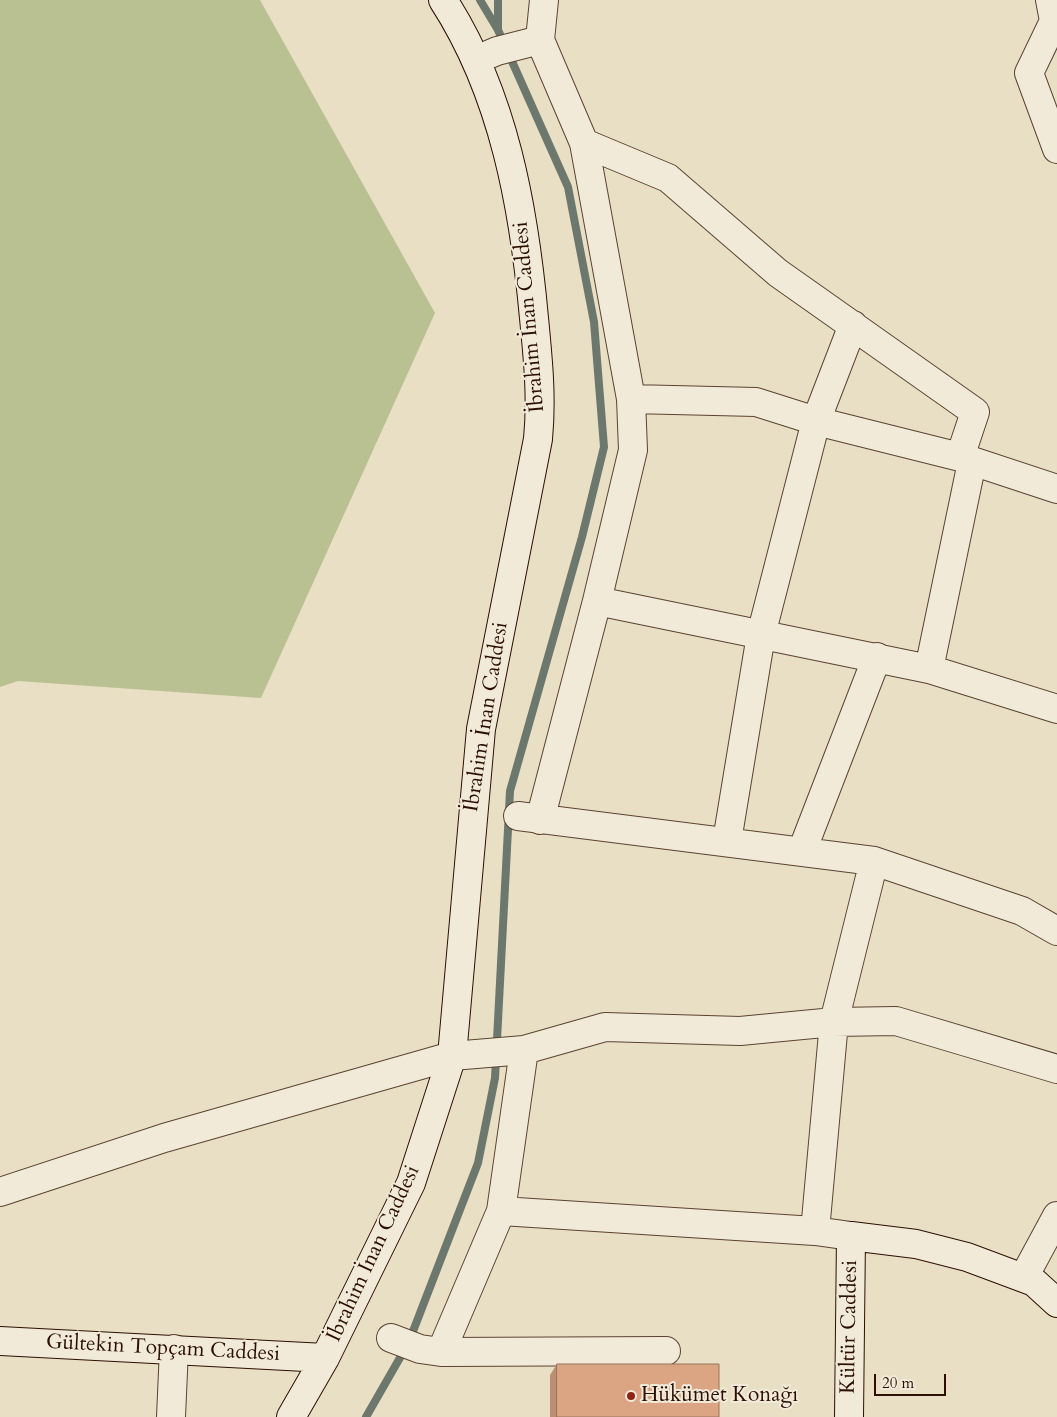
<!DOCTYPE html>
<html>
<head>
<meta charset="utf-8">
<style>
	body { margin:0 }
	#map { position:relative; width:1057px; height:1417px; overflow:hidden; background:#e9dfc5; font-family:Cardo,serif }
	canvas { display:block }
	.scale { position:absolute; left:874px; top:1374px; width:72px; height:22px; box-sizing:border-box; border:2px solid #2c0f00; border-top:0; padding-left:6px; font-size:15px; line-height:18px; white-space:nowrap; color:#2c0f00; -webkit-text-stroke:4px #f1ead9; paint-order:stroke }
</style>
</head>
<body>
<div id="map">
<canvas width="1057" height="1417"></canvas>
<div class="scale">20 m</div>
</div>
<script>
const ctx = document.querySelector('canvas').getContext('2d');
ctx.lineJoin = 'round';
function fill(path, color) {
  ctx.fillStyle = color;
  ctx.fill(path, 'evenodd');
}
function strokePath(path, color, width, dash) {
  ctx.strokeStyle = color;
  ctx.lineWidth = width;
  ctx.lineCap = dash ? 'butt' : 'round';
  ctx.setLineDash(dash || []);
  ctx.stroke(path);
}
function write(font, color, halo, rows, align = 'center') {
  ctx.font = font + ' Cardo,serif';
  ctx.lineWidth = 4;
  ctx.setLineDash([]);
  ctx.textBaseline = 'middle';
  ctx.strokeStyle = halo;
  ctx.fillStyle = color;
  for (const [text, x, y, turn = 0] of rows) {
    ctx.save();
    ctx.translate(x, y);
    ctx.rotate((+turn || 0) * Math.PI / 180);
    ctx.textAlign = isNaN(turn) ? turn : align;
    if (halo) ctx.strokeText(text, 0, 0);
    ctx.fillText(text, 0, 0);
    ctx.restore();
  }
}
const green = new Path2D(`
	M0,0h260l175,313 -174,385 -243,-17 -18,6z`);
const stream = new Path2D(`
	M498,30v-30
	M410,1339l68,-176 17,-85 15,-287 72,-254 22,-90 -10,-125 -26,-135 -70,-157 -18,-30
	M366,1417l39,-68`);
const street = new Path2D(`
	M1050,0l4,21 -25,52 28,76
	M540,40l4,-40
	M476,60l21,-9 43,-11 44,103 47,256 2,51 -36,151 -57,219
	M584,143l84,35 110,95 197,139 -15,45
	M631,399l125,3 60,19 144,36 97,32
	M597,601l332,68 128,40
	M929,669l43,-207
	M518,816l356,45 148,50 35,20
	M727,841l34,-206 55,-214 37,-96
	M802,851l75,-194
	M0,1192l164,-54 288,-82 72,-6 81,-23 135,4 94,-9 62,-1 161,48
	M501,1211l314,20 36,5
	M815,1231l19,-209 40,-161
	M1024,1277l33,-61
	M391,1338l29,11 21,3 225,-1
	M441,1352l60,-141 23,-161
	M171,1417l3,-68`);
const secondary = new Path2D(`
	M0,1341l325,17
	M291,1417l34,-59 86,-175 41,-127 29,-327 57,-290c4,-41 0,-80 -4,-121 -10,-110 -30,-224 -91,-318
	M849,1417l2,-181 65,8 51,13 67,25 23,21`);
const wall = new Path2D(`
	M557,1364l162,53h-169v-42z`);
const building = new Path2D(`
	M557,1364h162v53h-162z`);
const markers = [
	[631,1396,5,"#8f2418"]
];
const streetNames = [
	["İbrahim İnan Caddesi",530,317,-95],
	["İbrahim İnan Caddesi",487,717,-81],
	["İbrahim İnan Caddesi",374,1254,-65],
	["Kültür Caddesi",850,1327,-89],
	["Gültekin Topçam Caddesi",163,1349,3]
];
const poiNames = [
	["Hükümet Konağı",641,1396]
];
fill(green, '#b9c192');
strokePath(stream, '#6c776d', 8);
strokePath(street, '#5b4331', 30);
strokePath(secondary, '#2c0f00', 30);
strokePath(street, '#f1ead9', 28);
strokePath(secondary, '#f1ead9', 28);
fill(wall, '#bc8e72');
fill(building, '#dba584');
strokePath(building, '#99745c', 1);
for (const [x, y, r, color] of markers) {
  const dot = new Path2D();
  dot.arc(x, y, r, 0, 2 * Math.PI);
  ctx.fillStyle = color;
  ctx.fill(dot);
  strokePath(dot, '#f1ead9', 2);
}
write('21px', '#2c0f00', '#f1ead9', streetNames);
write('21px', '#2c0f00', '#f1ead9', poiNames, 'left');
</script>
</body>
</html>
